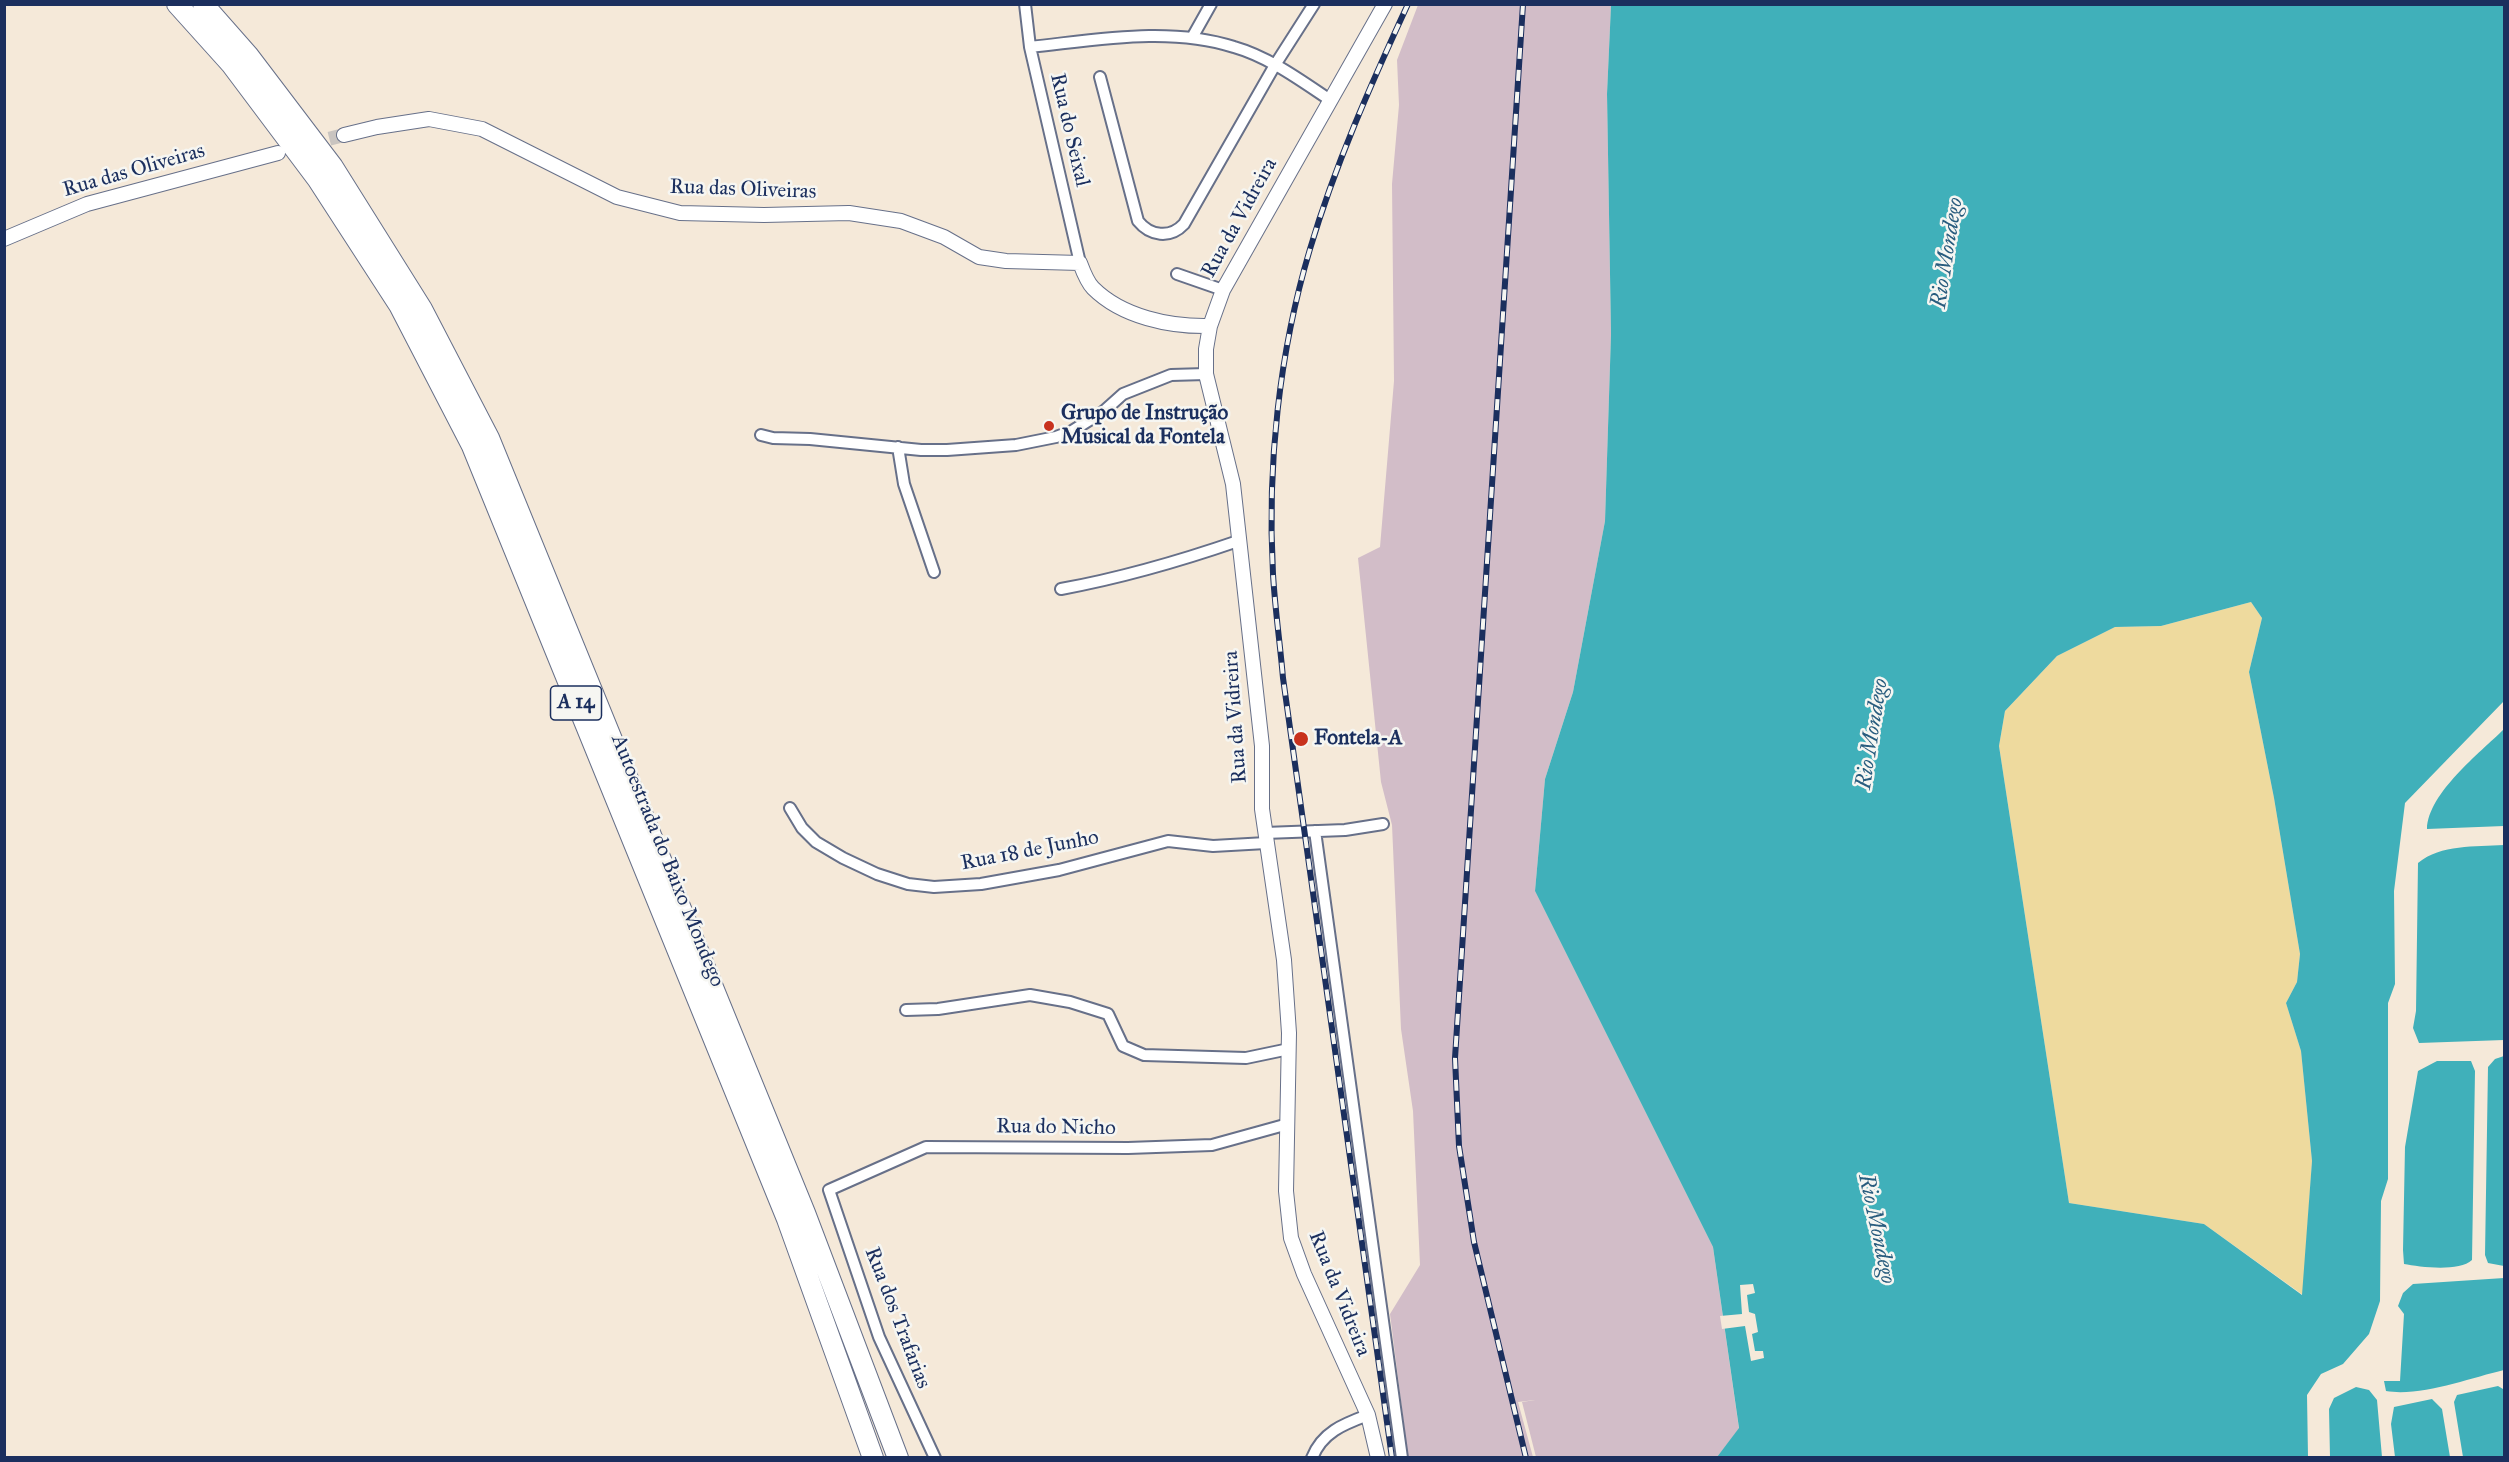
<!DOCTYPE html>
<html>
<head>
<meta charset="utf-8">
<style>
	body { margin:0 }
	#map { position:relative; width:2509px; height:1462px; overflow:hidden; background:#f5e9d9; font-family:"IM FELL Great Primer",serif }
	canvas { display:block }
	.frame { position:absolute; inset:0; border:6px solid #1b2f5e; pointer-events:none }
</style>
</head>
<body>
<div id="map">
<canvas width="2509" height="1462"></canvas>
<div class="frame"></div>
</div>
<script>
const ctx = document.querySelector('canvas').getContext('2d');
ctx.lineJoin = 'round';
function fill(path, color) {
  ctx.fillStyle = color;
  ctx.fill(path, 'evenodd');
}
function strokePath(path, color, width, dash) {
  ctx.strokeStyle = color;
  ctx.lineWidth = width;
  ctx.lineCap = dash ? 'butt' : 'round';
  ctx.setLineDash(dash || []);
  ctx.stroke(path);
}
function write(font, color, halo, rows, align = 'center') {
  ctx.font = font + ' "IM FELL Great Primer",serif';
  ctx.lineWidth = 5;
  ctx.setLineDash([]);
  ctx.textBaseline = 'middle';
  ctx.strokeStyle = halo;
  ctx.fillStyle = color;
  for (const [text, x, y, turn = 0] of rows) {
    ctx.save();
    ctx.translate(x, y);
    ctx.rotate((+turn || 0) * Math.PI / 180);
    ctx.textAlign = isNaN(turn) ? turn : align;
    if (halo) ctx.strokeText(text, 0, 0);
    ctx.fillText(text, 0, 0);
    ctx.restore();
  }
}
const industrial = new Path2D(`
	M1418,5h193l-4,89 4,240 -6,187 -32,171 -28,87 -10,112 178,356 26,182 -22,28h-181l-14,-55 13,-2 -17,2 15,55h-125l-18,-143 30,-49 -7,-154 -12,-82 -9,-204 -11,-43 -23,-224 22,-11 14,-166 -2,-197 7,-79 -2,-45z`);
const sand = new Path2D(`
	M2251,602l11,16 -13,54 25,126 26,156 -3,28 -11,21 15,48 11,110 -9,134 -99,-71 -135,-21 -70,-457 6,-35 52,-55 58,-29 46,-1z`);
const water = new Path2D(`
	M1611,5h893v696l-99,102 -11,88 1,93 -7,19v176l-7,22 -1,100 -11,33 -26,30 -22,10 -14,21 1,62h-591l22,-29 -26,-181 -178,-356 10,-112 28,-87 32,-171 6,-187 -4,-240zM2251,602l11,16 -13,54 25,126 26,156 -3,28 -11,21 15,48 11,110 -10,134 -98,-71 -135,-21 -70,-457 6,-35 52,-55 58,-29 46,-1z
	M2504,729v97l-77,3c1,-36 53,-76 77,-100z
	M2504,845v195l-85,3 -6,-15 3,-17 2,-148c23,-19 57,-16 86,-18z
	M2504,1056v210l-16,-3 -3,-8 3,-188 7,-8z
	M2437,1061h34l4,10 -3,189c-13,12 -52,7 -68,4l-1,-14 2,-103 13,-76z
	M2504,1278v92c-34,8 -84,27 -118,21l-2,-10h16l4,-67 -6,-8 5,-13 10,-9z
	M2498,1386l5,3 1,6v62h-41l-9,-55 3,-7z
	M2356,1387l13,3 8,10 5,57h-52l-1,-48 5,-11z
	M2432,1399l10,10 8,48h-55l-4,-33 3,-17z`);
const pier = new Path2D(`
	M1753,1284l2,9 -8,2 2,17 6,2 3,18 -6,2 3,17h8l1,7 -13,3 -6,-35 -23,3 -2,-13 22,-2 -2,-29z`);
const tertiaryTunnel = new Path2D(`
	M309,144l35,-9`);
const minor = new Path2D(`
	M1025,4l5,43 50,216
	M1193,36l18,-32
	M1030,47c67,-7 139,-21 204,0 35,10 66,33 96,53
	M1100,77l38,144c12,15 32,18 46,3l91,-159 39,-61
	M1177,274l46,16
	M761,435l12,3 37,1 111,11h26l69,-5 40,-8 16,-6 32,-20 19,-17 48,-19 35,-1
	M898,447l6,37 30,88
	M1061,589c60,-11 119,-28 177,-48
	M790,808l12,20 14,14 27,16 34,16 31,10 26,3 47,-3 78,-14 109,-29 45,5 53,-3
	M1315,831l87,627
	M1265,833l80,-3 38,-6
	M906,1010l32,-1 92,-14 40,7 38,12 15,32 21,9 102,3 43,-9
	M935,1458l-56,-121 -50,-147 97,-43 202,1 84,-3 76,-21
	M1312,1458c10,-26 32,-34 56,-43`);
const tertiary = new Path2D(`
	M344,135l33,-8 52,-8 53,10 135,68 63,16 84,2 85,-2 52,8 43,16 35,20 27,4 74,2c3,8 7,19 13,25 29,29 77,39 117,38
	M4,239l83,-35 191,-51
	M1378,1458l-10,-43 -64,-141 -13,-36 -5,-47 3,-158 -5,-73 -22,-151v-63l-29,-262 -27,-110v-25l4,-23 13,-36 162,-286`);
const motorway = new Path2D(`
	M177,4l54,60 87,116 81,125 73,141 315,773 86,239
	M203,4l45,51 85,112 89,142 67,129 316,775 93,245`);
const rail = new Path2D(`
	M1523,4l-68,1054 4,88 15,96 52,216
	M1392,1458l-109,-780c-3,-35 -8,-69 -10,-104 -6,-108 6,-221 37,-325 25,-84 61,-165 98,-245`);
const markers = [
	[1049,426,6,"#c8321e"],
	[1301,739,8,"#c8321e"]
];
const shields = [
	[576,703,51]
];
const shieldNames = [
	["A 14",576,703]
];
const streetNames = [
	["Rua do Seixal",1069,130,77],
	["Rua das Oliveiras",134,171,-16],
	["Rua das Oliveiras",743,190,2],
	["Rua da Vidreira",1240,218,-61],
	["Rua da Vidreira",1236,717,-94],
	["Rua 18 de Junho",1030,851,-11],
	["Autoestrada do Baixo Mondego",667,861,68],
	["Rua do Nicho",1056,1128,1],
	["Rua da Vidreira",1339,1294,68],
	["Rua dos Trafarias",897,1318,69]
];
const poiNames = [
	["Grupo de Instrução",1061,414],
	["Musical da Fontela",1061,438],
	["Fontela-A",1314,739]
];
const waterNames = [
	["Rio Mondego",1948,253,-81],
	["Rio Mondego",1873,734,-81],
	["Rio Mondego",1876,1229,78]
];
fill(industrial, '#d2bdc8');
fill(sand, '#eeda9e');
fill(water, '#40b0ba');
fill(pier, '#f5e9d9');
strokePath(tertiaryTunnel, '#c9c4c0', 14, [14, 7]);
strokePath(minor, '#677089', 14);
strokePath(tertiary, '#677089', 16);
strokePath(motorway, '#677089', 22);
strokePath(minor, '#fff', 10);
strokePath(tertiary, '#fff', 14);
strokePath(motorway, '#fff', 20);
strokePath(rail, '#1b2f5e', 6);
strokePath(rail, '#f6f6f2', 4, [11]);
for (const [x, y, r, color] of markers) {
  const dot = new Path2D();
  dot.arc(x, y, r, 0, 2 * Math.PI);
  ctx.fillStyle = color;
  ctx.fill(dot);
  strokePath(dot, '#f6f6f2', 2);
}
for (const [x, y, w] of shields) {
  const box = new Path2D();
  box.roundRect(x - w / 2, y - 17, w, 34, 4.5);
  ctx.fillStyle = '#f6f6f2';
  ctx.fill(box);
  strokePath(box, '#1b2f5e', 1.5);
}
write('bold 20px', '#1b2f5e', null, shieldNames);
write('21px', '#1b2f5e', '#f6f6f2', streetNames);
write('bold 21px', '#1b2f5e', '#f6f6f2', poiNames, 'left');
write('italic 22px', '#285c7e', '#f6f6f2', waterNames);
</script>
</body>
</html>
